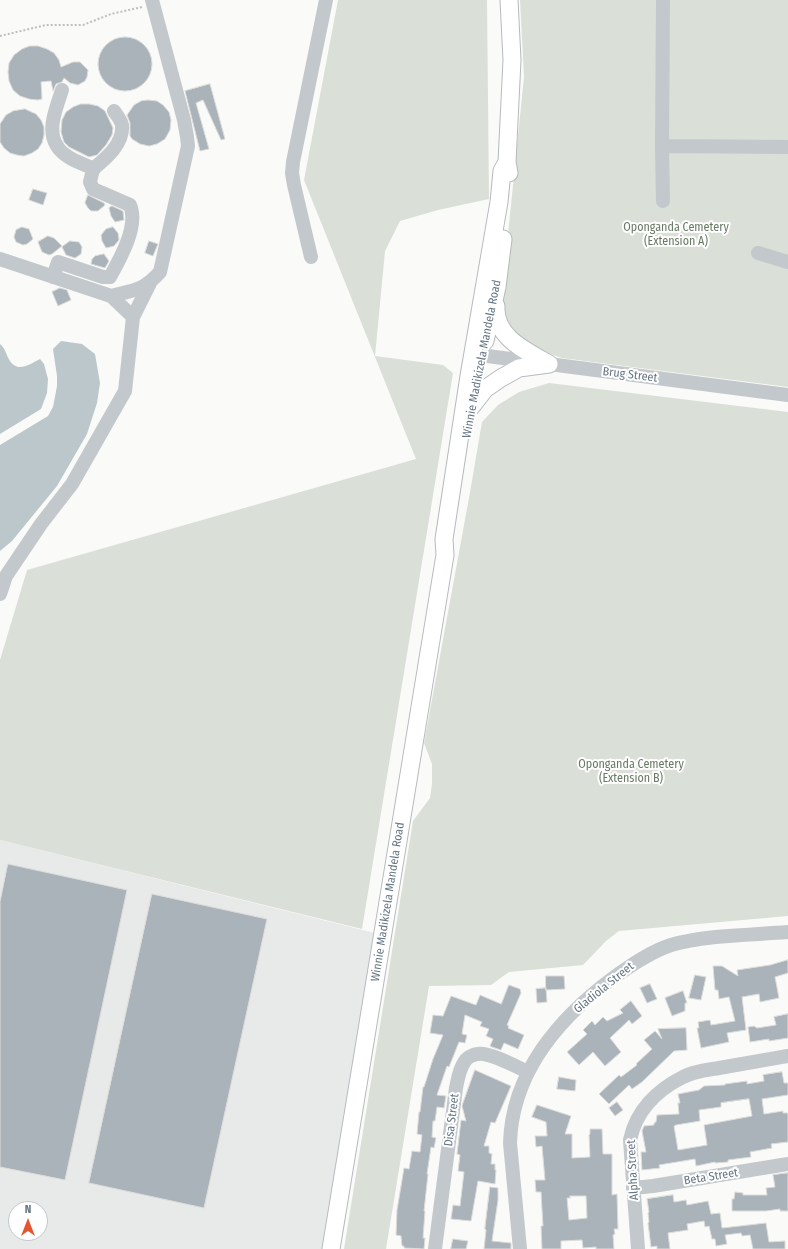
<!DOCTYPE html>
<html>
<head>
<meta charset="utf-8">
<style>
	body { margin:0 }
	#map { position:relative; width:788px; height:1249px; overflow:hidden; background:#fafaf8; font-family:"Fira Sans Condensed",sans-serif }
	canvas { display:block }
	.north { position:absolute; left:8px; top:1201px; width:40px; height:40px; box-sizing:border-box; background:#fff; border:1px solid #c1c8cd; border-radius:50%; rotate:0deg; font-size:11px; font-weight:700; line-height:16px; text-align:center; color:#657683 }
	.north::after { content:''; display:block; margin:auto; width:14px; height:18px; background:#e4572e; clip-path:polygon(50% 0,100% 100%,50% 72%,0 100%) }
</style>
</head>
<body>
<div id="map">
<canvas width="788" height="1249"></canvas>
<div class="north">N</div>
</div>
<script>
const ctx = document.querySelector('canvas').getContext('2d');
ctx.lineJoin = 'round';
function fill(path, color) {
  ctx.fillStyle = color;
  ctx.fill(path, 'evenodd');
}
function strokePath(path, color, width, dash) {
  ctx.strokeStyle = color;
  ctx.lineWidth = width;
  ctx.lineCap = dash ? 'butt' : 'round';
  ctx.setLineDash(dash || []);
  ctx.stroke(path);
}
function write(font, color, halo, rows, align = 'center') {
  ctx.font = font + ' "Fira Sans Condensed",sans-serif';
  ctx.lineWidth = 4;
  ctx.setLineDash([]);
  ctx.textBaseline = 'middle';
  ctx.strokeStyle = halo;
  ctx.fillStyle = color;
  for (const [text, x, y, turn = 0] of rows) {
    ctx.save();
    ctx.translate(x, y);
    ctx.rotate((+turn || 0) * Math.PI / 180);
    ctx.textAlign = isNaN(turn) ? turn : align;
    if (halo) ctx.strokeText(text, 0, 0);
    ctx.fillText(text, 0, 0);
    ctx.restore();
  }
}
const built = new Path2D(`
	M0,840l383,95 -51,314h-332zM16,1209h24v24h-24z`);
const green = new Path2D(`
	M338,0h149l2,199 -51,11 -38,11 -15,30 -10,105 68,9 10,8 -91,556 -362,-89v-180l27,-90 389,-111 -112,-279z
	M520,0h268v387l-226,-29c-31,-11 -53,-20 -61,-55l23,-226z
	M549,383l239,29v504l-169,15 -13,10 -23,24 -74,7 -18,13 -62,1 -43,263h-42l69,-428 17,-23 2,-14v-20l-8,-21 45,-245 13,-76 16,-17 21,-13z`);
const water = new Path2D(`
	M61,341l21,3 13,10 5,29 -3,20 -10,31 -30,52 -45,55 -12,10v-106l48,-29 5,-9 4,-21v-10l-4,-27z
	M0,344c6,5 6,11 10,17 8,12 20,3 30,-2l4,5 4,15 -1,14 -6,16 -41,25z`);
const building = new Path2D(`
	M98 64a27 27 0 1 1 54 0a27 27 0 1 1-54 0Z
	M30,46h8l9,3 7,4 5,7 2,7 12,-5h7l8,8 -1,7 -2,4 -7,4 -8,-2 -6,-5 -2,4 -6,2 -3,7 -2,-10 -10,1 1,17 -4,1 -9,-1 -9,-3 -7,-6 -4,-9 -1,-9 1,-9 5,-8 8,-6z
	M210,84l15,55 -4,1 -18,-40 -7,3 13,46 -9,2 -15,-60z
	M148,100l9,1 6,4 6,7 2,8 -1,10 -5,9 -8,5 -8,2 -9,-2 -8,-5 -2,-3v-13l-3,-8 7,-10 7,-4z
	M81,104h8l9,2 7,5 8,17 -1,7 -6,10 -9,10 -8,2 -20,-10 -5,-5 -3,-10 1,-12 4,-8 7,-5z
	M25,109l11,5 5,6 3,7v8l-2,8 -4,6 -6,4 -8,3 -7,-1 -7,-2 -6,-5 -4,-6v-18l6,-9 7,-4z
	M33,189l14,4 -4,12 -14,-5z
	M88,195l16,8 1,2 -7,6h-7l-3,-3 -3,-5z
	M112,206l11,5 1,9 -9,2 -4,-6 -2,-8z
	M22,227l7,2 4,10 -6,5 -4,1 -7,-3 -2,-5 2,-7z
	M113,227l5,6 1,7 -5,6 -8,2 -4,-7 -1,-6 5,-6z
	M48,236l6,2 8,8 -10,8 -3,1 -7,-3 -4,-10z
	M70,241l9,1 3,5 -1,7 -6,4 -9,-3 -4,-8z
	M149,241l9,3 -5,12 -8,-3z
	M104,254l5,7 -4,7 -14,-4 1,-5 3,-3z
	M60,288l7,2 4,10 -13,6 -6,-14z
	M8,864l119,26 -62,290 -65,-13v-265z
	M152,894l115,25 -63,289 -115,-25z
	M788,960v13l-13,4 4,21 -19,4 -1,-8 -17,3 4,33 -19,3 2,9 -28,6 -4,-20h2l-1,-6 12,-2 1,5 24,-4 -6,-24 -10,2 -1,-9h-3l-2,-24h9l16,10 -1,-6 33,-5z
	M695,975l11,2 -5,23 -12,-2z
	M546,976h18l1,13 -19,1z
	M650,984l7,15 -10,4 -7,-15z
	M509,985l11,4 1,4 -14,32 2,1 -1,2 16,7 -6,14 -14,-6 -3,7 -9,-3 -2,-1 3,-7 -7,-3 3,-7 -9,-3 2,-4 -17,-7 -3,19 5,1 -2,8 -6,-1 -10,25 -2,-1 -10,29 9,1 -2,12 -7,-1 -2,14h-2l-1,16 4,1 -2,10 -3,-1 -4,27h1l-4,37h1l-2,27h2l-1,11 -20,-1v-2h-2l-1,-10 -5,-1 1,-25 7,-42 5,1 3,-18 8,1 2,-17 -5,-1 2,-22h1l3,-25h1l9,-28 10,-24 -13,-2 3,-18 10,1 8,-20 25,9 4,-10 21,9z
	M546,988l1,14 -10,1 -1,-14z
	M683,991l4,12h-2v8l-13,5 -7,-18z
	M631,1001l11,15 -10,8 -3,-4 -19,18 11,14 -16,14 -12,-14 -14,13 -12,-13 20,-18 -4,-4 9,-9 3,4 8,-8 4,4 16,-8 -3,-3z
	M788,1014v24l-19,3v-2l-19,3 -2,-15 6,-1 3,2 19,-3 -2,-8z
	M686,1028l1,22 -13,1 -32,31 -10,7 -3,-4 -20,19 -10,-10 20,-19 2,2 16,-12 -1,-1 16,-15 -8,-9 11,-9 7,8 -4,-10z
	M475,1070l36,16 -16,37 -4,-1 -7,24h5v7l3,1 -1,10h4v6h1l-1,14 -17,-3 -7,40 -20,-2 2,-14 7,1 4,-34 -6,-1 2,-16 -3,-1 4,-34 5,1 -4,-15z
	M782,1072l2,11h4v12l-26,4 2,15 19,-3v2h5v29l-17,2 1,4 -22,4 1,5 -23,3v2l-13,1v-1l-19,4 -1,-7 -36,6 1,3 -18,2 -1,-18h5l-4,-21 2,-5 10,-1v-2l2,-1 1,-7 22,-1 -1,-11h2l-2,-9 21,-4 5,-4 21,-1v-1l22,-3v3l17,-3 -1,-6zM749,1099l3,17 -48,9 3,20 -29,5 -4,-24 2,-1 24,-4 -1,-11 22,-3v-4z
	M559,1077l17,3 -1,11 -18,-2z
	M617,1102l6,8 -8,6 -6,-8z
	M537,1105l34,11 -6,18h7v24l18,-1 -1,-22 1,-1v-5h12l1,25h9v41l5,-1 1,35h-4l1,5 -2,1 1,14h-18v-2l-13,1 -1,-8 -21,1v8h-19l-1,-23h2l-2,-34h-5l-1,-12h10l-3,-34 -6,1 -1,-11h12l-1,-14 -14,-5zM570,1196h16l1,22 -18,2 -2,-22h3z
	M788,1173v38h-8v-2l-14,2h-34v-12h2l1,-7 8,1v2h24l-1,-7 9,-1 -2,-12z
	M490,1187l8,1v12l-6,41 19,2v6h-27l2,-19 -1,-1z
	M673,1195l1,7 12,-2 1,5 21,-4 3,13 9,-1 2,15 44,-5 3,19 16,-1v8h-32l-3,-14 -8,1 -1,-3 -16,2 2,9 -11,2 -1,-7h-3l-3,-13 -4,1 -1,-6 -17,3 1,6 -20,3 2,16h-13v-3l-6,1 -3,-24 1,-1 -1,-9 1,-1 -2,-13z
	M453,1239l15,2 -2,8h-15z`);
const path = new Path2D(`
	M0,36l46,-11h37l28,-11 31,-7`);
const minor = new Path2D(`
	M663,0l-1,146 1,55
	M62,90c-5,16 -16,40 -5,56 7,12 25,17 37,23
	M662,146l126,1
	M758,253l30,9
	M311,257l-17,-72 -2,-12 1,-11 33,-162
	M0,259l111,37 22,21 -8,74 -53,93 -31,40 -35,52 -6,18
	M53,277l5,-15 45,15h7c10,-18 29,-51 20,-72l-37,-16 -3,-7 3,-13c12,-10 31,-25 29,-44 -1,-5 -5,-10 -8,-14
	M111,296c23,-6 32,-5 49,-24l28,-126 -1,-9 -3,-17 -32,-120
	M133,317l17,-34
	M472,354l316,41
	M633,1188l20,-2 135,-22
	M435,1249l21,-161c2,-9 3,-19 9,-27 1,-3 9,-7 13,-7 11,-2 39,13 50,18
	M520,1249l-10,-106c2,-70 49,-125 103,-165 18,-13 37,-26 58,-33 34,-10 81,-10 117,-13
	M638,1249l-8,-109c6,-29 27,-50 53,-63 11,-6 24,-7 36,-9 23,-4 46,-8 69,-12`);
const major = new Path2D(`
	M509,173l-2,-11 5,-102 -3,-60
	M496,306c-2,31 30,45 53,58
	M485,341l12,-54 6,-48
	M471,407l14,-18 16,-11 18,-10 30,-4
	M331,1249l114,-694 -1,-16 25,-163 30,-174 3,-31 5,-9`);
const parkNames = [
	["Oponganda Cemetery",676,228],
	["(Extension A)",676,242],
	["Oponganda Cemetery",631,765],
	["(Extension B)",631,779]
];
const streetNames = [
	["Winnie Madikizela Mandela Road",482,359,-79],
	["Brug Street",630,375,7],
	["Winnie Madikizela Mandela Road",388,902,-81],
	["Gladiola Street",604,988,-39],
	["Disa Street",452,1120,-83],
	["Alpha Street",633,1170,-93],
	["Beta Street",711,1177,-9]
];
fill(built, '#e8e9e9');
fill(green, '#dadfd7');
fill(water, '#bbc7cb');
fill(building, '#aab3b9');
strokePath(building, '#dcdcda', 1);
strokePath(major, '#b5babe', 19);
strokePath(path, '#bbbfc2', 2, [2, 2]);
strokePath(minor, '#c3c8cc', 14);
strokePath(major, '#fff', 17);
write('12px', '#687a64', '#fff', parkNames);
write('12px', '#657683', '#fff', streetNames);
</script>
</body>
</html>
